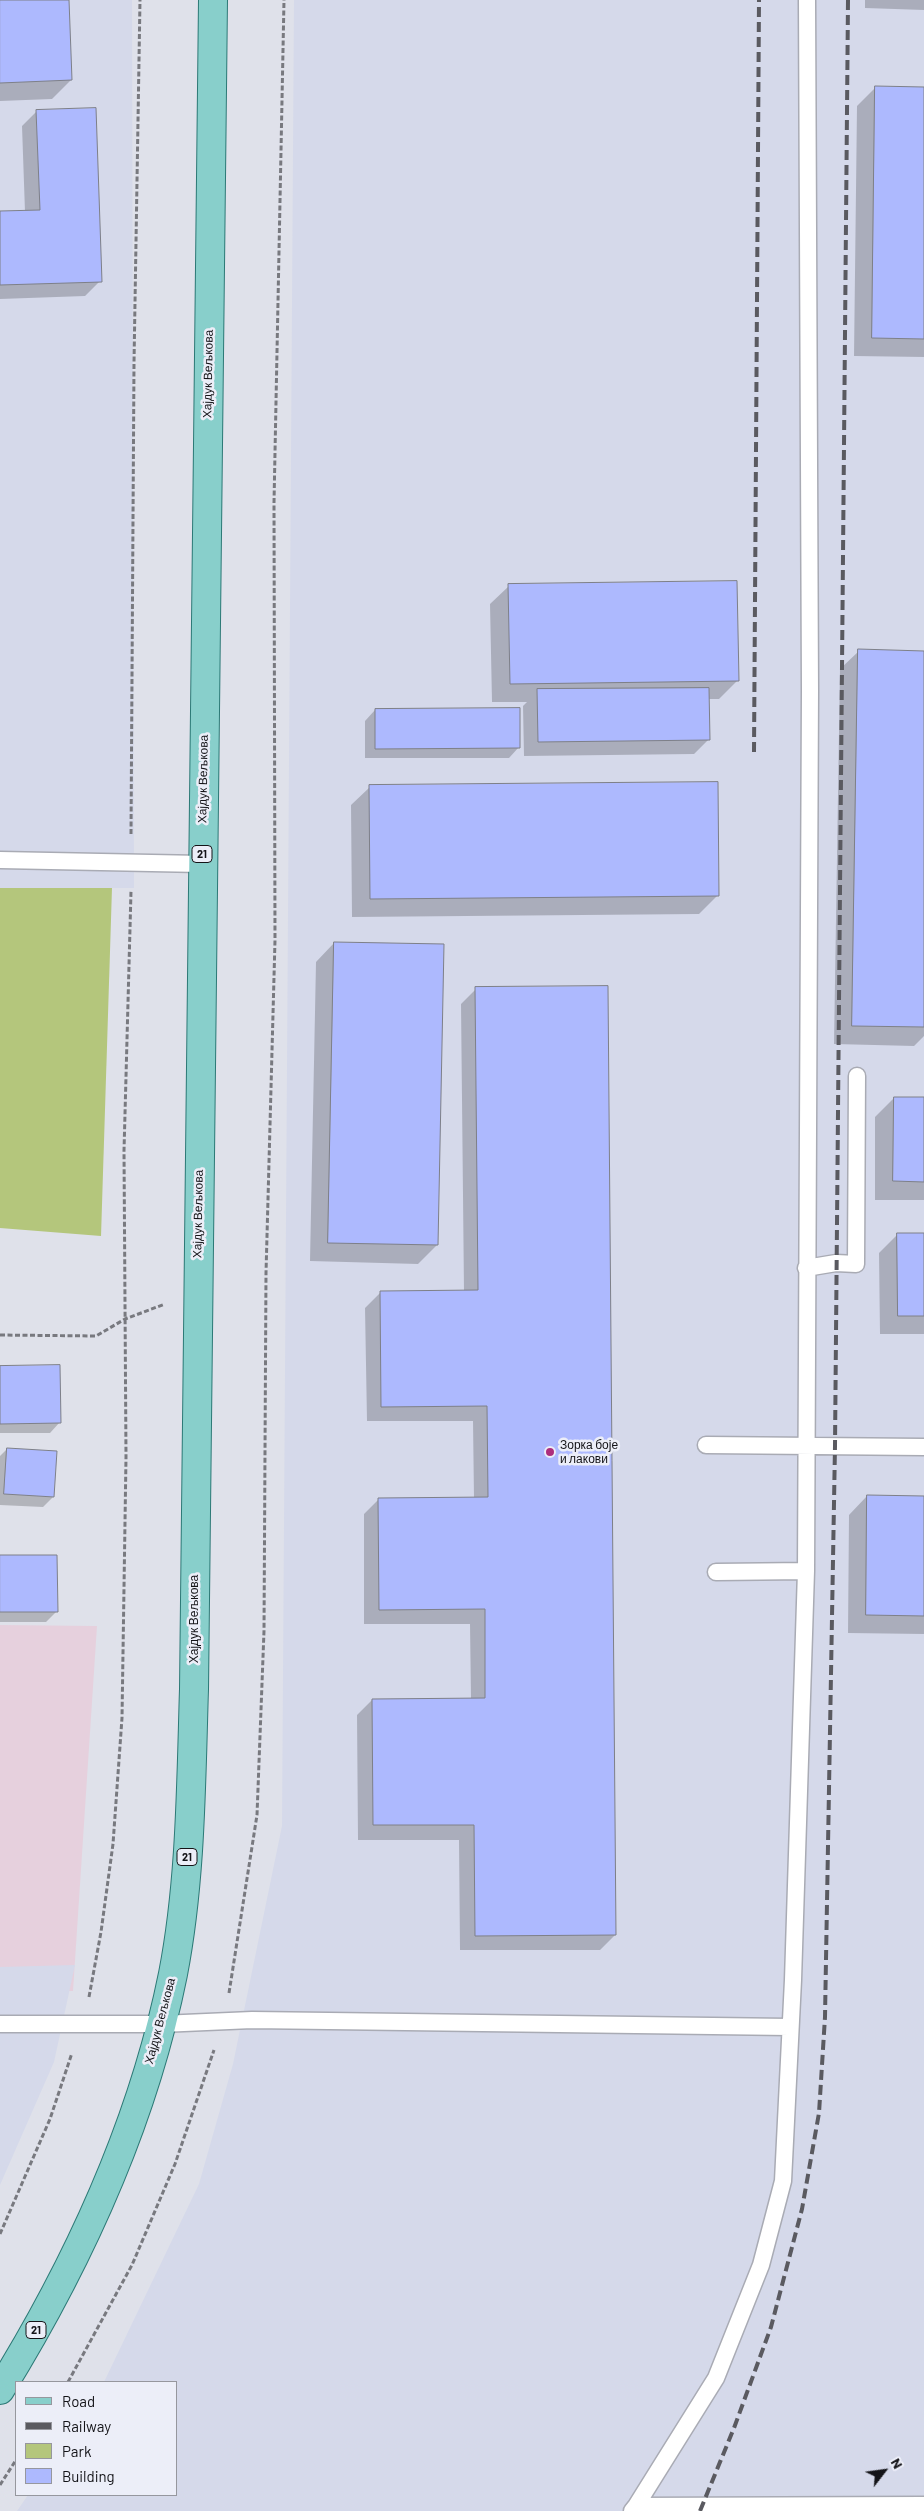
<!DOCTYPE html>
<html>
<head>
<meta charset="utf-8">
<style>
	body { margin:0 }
	#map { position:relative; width:924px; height:2511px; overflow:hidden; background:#dfe1ea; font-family:Barlow,sans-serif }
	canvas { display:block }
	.legend { position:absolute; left:15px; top:2381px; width:162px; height:115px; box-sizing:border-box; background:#eceef8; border:1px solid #96979e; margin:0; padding:6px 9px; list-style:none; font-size:15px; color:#141418 }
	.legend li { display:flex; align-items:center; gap:10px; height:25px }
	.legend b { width:25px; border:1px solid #96979e }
	.north { position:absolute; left:859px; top:2446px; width:50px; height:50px; -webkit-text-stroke:4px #eceef8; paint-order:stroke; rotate:60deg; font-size:14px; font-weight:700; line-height:20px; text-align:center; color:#141418 }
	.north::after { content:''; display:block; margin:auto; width:18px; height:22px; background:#141418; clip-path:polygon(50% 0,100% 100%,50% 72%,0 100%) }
</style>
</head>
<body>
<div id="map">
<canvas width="924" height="2511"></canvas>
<ul class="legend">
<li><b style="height:6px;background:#88cfcb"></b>Road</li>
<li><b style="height:6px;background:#5a5a60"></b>Railway</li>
<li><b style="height:14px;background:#b4c67c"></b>Park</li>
<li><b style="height:14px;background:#adb9fe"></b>Building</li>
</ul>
<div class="north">N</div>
</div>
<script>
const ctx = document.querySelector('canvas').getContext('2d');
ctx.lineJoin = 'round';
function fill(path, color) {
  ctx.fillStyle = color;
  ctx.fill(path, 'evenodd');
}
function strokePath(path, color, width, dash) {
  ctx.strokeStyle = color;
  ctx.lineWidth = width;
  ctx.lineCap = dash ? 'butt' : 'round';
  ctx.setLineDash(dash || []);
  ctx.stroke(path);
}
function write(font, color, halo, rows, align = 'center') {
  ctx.font = font + ' Barlow,sans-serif';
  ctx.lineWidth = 5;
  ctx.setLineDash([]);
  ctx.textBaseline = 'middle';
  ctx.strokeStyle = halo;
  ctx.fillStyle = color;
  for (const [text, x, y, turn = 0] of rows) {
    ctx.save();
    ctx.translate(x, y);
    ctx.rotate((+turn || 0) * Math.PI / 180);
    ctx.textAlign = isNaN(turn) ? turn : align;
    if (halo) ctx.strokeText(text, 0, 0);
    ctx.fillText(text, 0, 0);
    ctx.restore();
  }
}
const commercial = new Path2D(`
	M0,1625l97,1 -24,365h-73z`);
const built = new Path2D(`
	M0,0h132l2,888h-134z
	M294,0h630v2511h-907l11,-16h148v-113h-72l95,-198 34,-120 49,-238z
	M75,1965l-21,97 -54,123v-218z`);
const green = new Path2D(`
	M0,888h112l-11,348 -101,-8z`);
const shadow = new Path2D(`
	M0,0h68l3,80 -19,19 -52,2z
	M865,0h59v10l-59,-2z
	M876,87l48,1v269l-70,-1 3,-250z
	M37,111l63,170 -15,15 -85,3v-87h25l-3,-86z
	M509,586l229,94 -19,19h-11l1,40 -15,15 -170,2 -1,-50 4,-4h-35l-2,-98z
	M859,651l65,1v384l-10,10 -80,-2 6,-375z
	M375,710l144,37 -10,11h-144v-37z
	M370,787l348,108 -19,19 -347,3 -1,-112z
	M334,943l103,302 -19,19 -108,-3 6,-299z
	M476,989l139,946 -15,15h-140l-1,-110h-101l-1,-125 15,-15 99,-1 -1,-75h-106v-110l15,-15h95l-1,-78h-106l-2,-113 15,-15 84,-1 -3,-288z
	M894,1098h30v102h-49v-83z
	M898,1234h26v100h-44l-1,-81z
	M0,1367l60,55 -10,11h-50z
	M7,1449l46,48 -10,10 -43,-2v-49z
	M867,1496l57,1v137l-76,-1 1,-118z
	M0,1556l56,56 -10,10h-46z`);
const building = new Path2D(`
	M0,0h69l3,80 -72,3z
	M875,86l49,1v252l-52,-1z
	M96,108l6,174 -102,3v-74l40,-1 -4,-100z
	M737,581l2,100 -229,3 -2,-100z
	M858,649l66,2v376l-72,-1z
	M709,688l1,52 -172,2 -1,-53z
	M520,708v40l-145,1v-40z
	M718,782l1,114 -349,3 -1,-114z
	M334,942l110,2 -6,301 -110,-2z
	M608,986l8,949 -141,1 -1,-111h-101l-1,-126 113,-1v-89l-106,1 -1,-112 110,-1 -1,-91 -106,1 -1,-116 98,-1 -3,-303z
	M894,1097h30v85l-31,-1z
	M897,1233h27v83h-26z
	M60,1365l1,58 -61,1v-58z
	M7,1448l50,3 -3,46 -50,-3z
	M867,1495l57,1v120l-58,-1z
	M0,1555h57l1,57h-58z`);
const path = new Path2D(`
	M131,834l3,-471 6,-363
	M0,1335l96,1 29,-17 40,-15
	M229,1993l28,-178 7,-184 2,-358 9,-333 -1,-437 10,-503
	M89,1997l12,-65 12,-88 9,-126 4,-261 -2,-306 7,-260
	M0,2234l50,-115 22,-66
	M68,2382l64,-117 43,-101 39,-114
	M0,2485l16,-25`);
const lane = new Path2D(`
	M0,860l202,4
	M806,1268l30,-5 20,1 1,-188
	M706,1445l218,2
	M716,1572l90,-1
	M0,2024h161l91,-4 537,7
	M636,2506l80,-128 45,-113 22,-84 10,-201 13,-409 4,-881 -3,-690
	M632,2511l4,-5 288,-1`);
const primary = new Path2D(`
	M0,2390c79,-128 143,-267 173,-416 18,-93 18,-190 21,-285l19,-1689`);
const rail = new Path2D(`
	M754,752l5,-752
	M700,2511l34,-83 37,-101 31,-118 17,-96 6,-96 10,-571 13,-1446`);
const markers = [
	[550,1452,5,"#ad2e7d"]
];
const shields = [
	[202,854,20],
	[187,1857,20],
	[36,2330,20]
];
const shieldNames = [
	["21",202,854],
	["21",187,1857],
	["21",36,2330]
];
const streetNames = [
	["Хајдук Вељкова",208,374,-89],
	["Хајдук Вељкова",203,779,-89],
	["Хајдук Вељкова",198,1214,-89],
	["Хајдук Вељкова",194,1619,-90],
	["Хајдук Вељкова",160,2021,-75]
];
const poiNames = [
	["Зорка боје",560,1445],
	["и лакови",560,1459]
];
fill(commercial, '#e6d0dd');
fill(built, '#d5d9ea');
fill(green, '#b4c67c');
fill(shadow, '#0003');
fill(building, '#adb9fe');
strokePath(building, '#7e8088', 1);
strokePath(lane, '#a9abb4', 19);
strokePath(primary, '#2c7976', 30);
strokePath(path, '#78797f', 3, [5, 2.5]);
strokePath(lane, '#fff', 16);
strokePath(primary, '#88cfcb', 28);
strokePath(rail, '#5a5a60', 4, [10, 5]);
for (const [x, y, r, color] of markers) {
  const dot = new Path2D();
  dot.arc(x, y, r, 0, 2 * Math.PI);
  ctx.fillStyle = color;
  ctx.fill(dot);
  strokePath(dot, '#eceef8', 2);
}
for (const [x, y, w] of shields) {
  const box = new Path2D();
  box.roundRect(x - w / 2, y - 8.5, w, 17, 4);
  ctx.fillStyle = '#eceef8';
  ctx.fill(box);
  strokePath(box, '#141418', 1);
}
write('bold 11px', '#141418', null, shieldNames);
write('12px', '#141418', '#eceef8', streetNames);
write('12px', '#141418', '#eceef8', poiNames, 'left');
</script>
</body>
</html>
